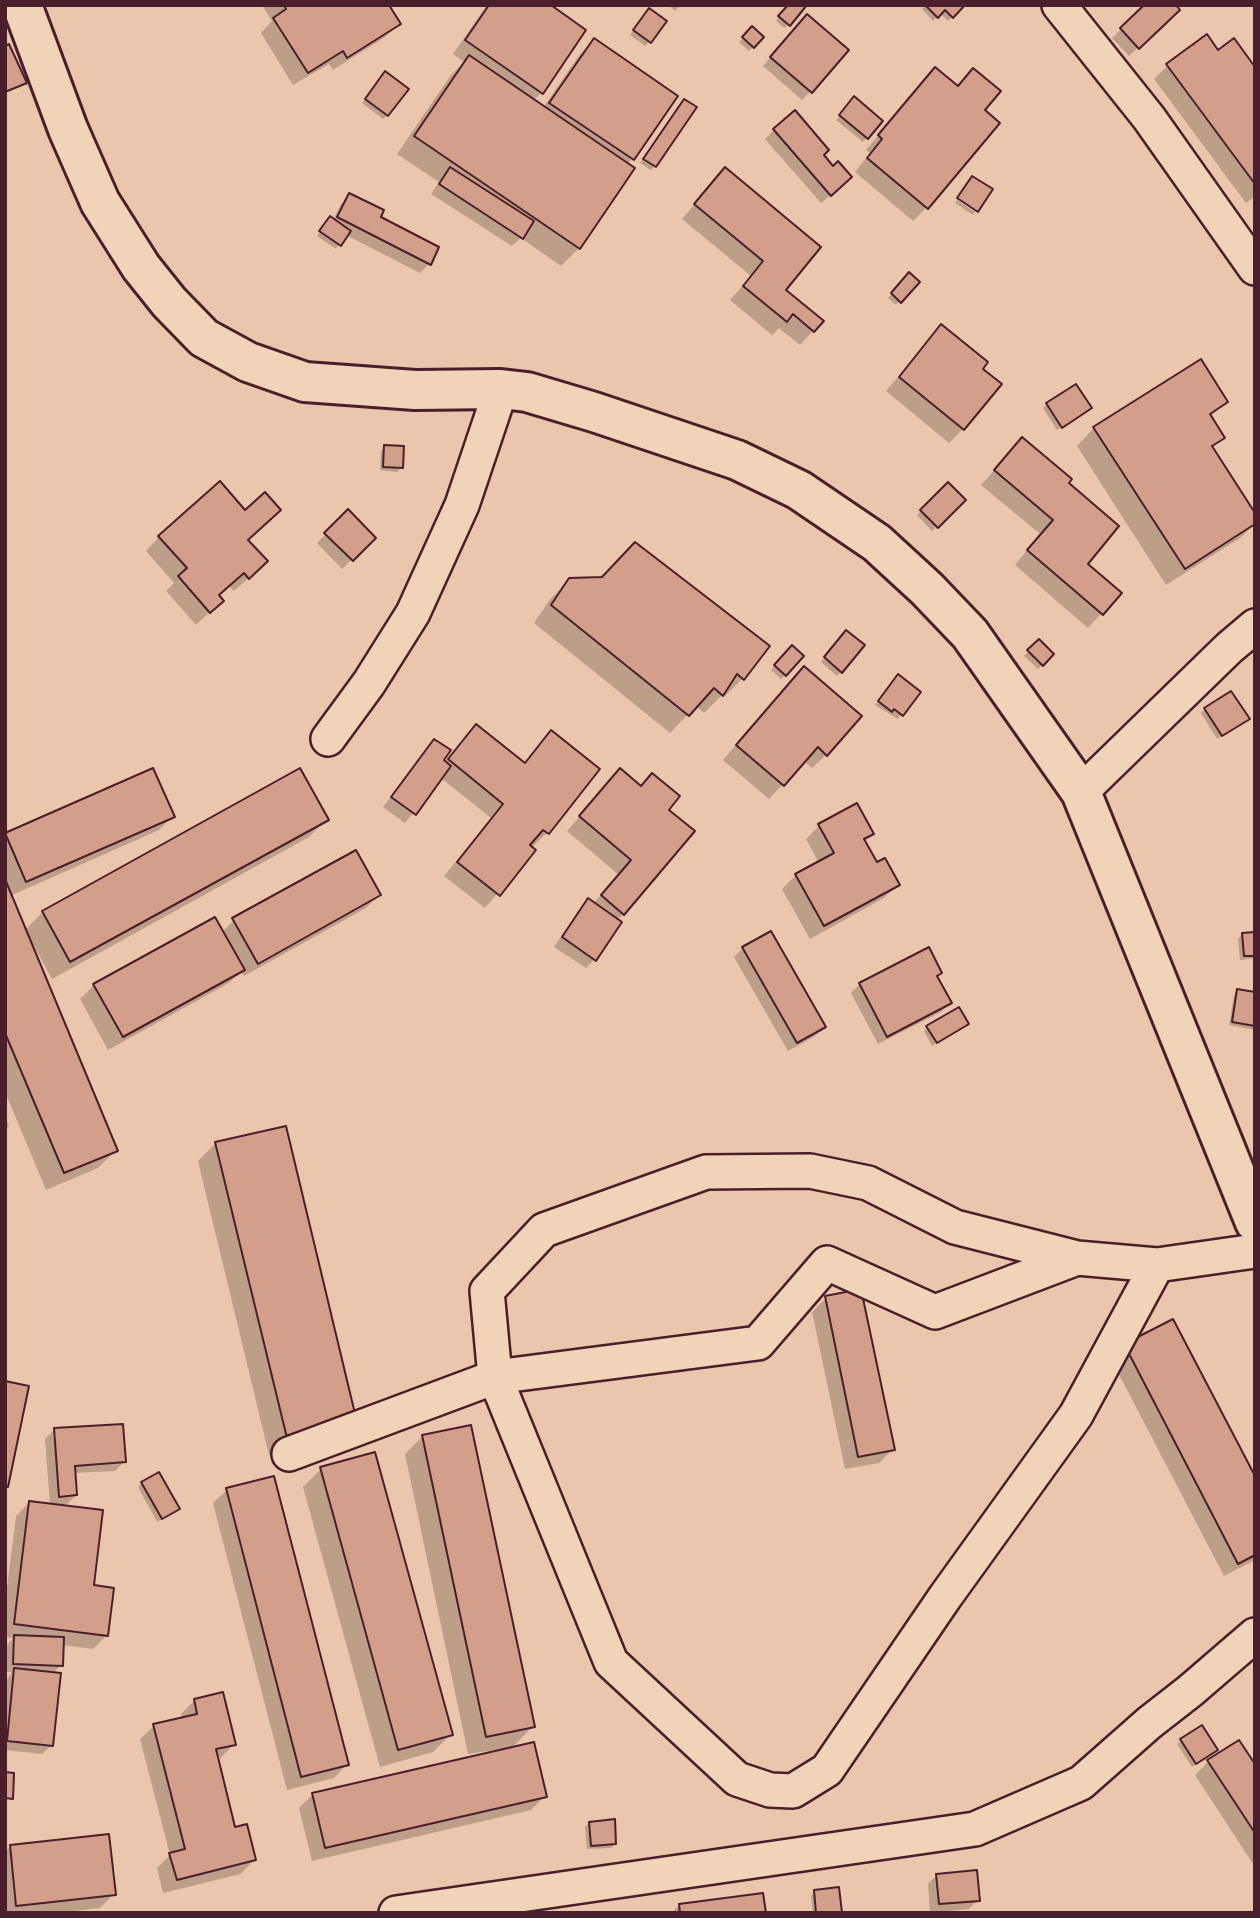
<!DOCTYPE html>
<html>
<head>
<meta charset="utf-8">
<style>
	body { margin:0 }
	#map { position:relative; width:1260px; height:1918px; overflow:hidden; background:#ebc6ac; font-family:"Gochi Hand",sans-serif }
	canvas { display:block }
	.frame { position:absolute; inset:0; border:7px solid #4a1f2b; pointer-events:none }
</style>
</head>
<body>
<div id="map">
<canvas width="1260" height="1918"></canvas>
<div class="frame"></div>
</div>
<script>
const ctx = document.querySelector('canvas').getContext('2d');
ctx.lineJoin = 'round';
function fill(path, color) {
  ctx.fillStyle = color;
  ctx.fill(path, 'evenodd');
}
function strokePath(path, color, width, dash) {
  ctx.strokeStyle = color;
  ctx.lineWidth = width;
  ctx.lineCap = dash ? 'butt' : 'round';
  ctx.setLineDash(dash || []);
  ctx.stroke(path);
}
const shadow = new Path2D(`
	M262,5h125l12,19 -14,13 -52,33 -4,-6 -36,21 -32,-52 11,-12z
	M487,5h61l-7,88 -8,8 10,7 37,-54 14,-13 82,55 -49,69 -48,83 -18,18 -40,-28 -9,8 -81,-52 8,-12 -42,-28 54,-79 13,-13 -11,-8z
	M669,5h11l-5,6z
	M789,5l-1,20 -4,3 -8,-7z
	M926,5h37l-15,16 -8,-8 -7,8 -11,-12z
	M1147,5l31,5 -49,46 -17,-18z
	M645,14l4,28 -4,4 -15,-11z
	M798,25l13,66 -9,9 -39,-34z
	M752,28l10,9 -13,14 -10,-9z
	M1218,52l37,18v126l-9,7 -92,-124 14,-14z
	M973,70l9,41 -55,96 -14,14 -58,-49 15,-19 -4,-3 56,-67 35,4z
	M381,77l6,38 -4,4 -21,-16z
	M684,101l-29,65 -4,4 -11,-7z
	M850,103l31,18 -18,21 -27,-22z
	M774,130l47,25 12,13 8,18 -20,17 -56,-64z
	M725,169l58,121 30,41 -13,14 -21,-17 -7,7 -42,-35 21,-24 -69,-57z
	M350,195l28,23 59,30 -8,16 -9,9 -74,-38 -10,14 -19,-13 10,-14 6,-2 8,-16z
	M957,200l18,12 -2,3 -18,-12z
	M909,275l8,7 -21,23 -8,-7z
	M941,327l39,42 -17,60 -14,14 -63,-52z
	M1226,401l-16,16 13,20 -12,12 44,75 -15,14 -74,47 -89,-139 17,-18z
	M1047,404l43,4 -33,22 -14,-22z
	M1022,439l44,44 19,81 35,29 -32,35 -73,-63 25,-31 -59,-49z
	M385,447l16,21 -4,4 -17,-2 1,-19z
	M948,485l16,15 -32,31 -15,-16z
	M348,512l26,26 -32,31 -25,-26z
	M159,537l87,3 6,35 -18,16 -5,-5 -12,10 4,5 -25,24 -30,-34 8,-8 -28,-32z
	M570,580l197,66 -25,33 -17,17 -3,-1 -18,18 -8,-7 -26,27 -136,-110 17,-25z
	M842,637l-1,35 -4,4 -16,-14z
	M1039,641l13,13 -14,15 -14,-13z
	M792,648l9,9 -20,22 -10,-9z
	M894,681l7,34 -3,4 -23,-14z
	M790,682l36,73 -14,13 -8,-7 -35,38 -46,-39z
	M1205,709l38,14 -26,16 -16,-26z
	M476,726l48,38 28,-32 -5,101 -16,15 3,2 -49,58 -41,-32 47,-58 -50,-40 -36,45 -22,-16 51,-66 7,20 3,2z
	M152,770l21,46 -14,14 -149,66 15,34 18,-18 284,-93 -18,18 -257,142 -18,-33 -2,2 84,202 -18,18 -52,22 -41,-98v-257z
	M620,770l47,40 -44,104 -7,7 -21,38 -9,9 -32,-21 25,-37 9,-9 5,3 26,-29 -52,-44z
	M820,825l52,9 -8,8 12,23 21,20 -13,13 -74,41 -28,-50 14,-14 23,-12 -13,-24z
	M379,895l-13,13 -122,68 -3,-5 -12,12 -121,67 -28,-51 14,-14 121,-66 7,13 12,-12z
	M1255,934v24l-15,2 -2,-21 4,-4z
	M743,948l81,79 -9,9 -27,15 -54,-94z
	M928,950l8,27 14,26 -9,9 -63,32 -27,-51 9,-9z
	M1238,991l17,3v36l-26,-5 5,-30z
	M967,1024l-35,22 -8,-15 4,-4z
	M5,1116l4,10 -4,4z
	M216,1143l121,296 -68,16 -71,-294z
	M826,1298l67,151 -14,14 -34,6 -33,-157z
	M1172,1321l83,158v81l-31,16 -113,-217z
	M54,1430l70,32 -9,9 -41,2 2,22 -9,9h-10l35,82 15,49 -14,14 -31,-4 -1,20 -9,9v71l-10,9 -37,-4v-68l7,-10h-7l1,-26 7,-8 -8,-1v-33l11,-88 13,-13 21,2 -5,-66z
	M422,1437l111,289 -20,21 -45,7 -63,-300z
	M321,1469l130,265 -18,18 -53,15 -77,-280z
	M142,1483l31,30 -16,9 -19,-35z
	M227,1490l120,274 -13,14 -47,12 -74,-287z
	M195,1700l39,44 -13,14 -5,1 18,70 20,31 -13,14 -78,19 -6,-25 13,-13 -30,-116 14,-13 28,-7 -1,-5z
	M1201,1727l11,27 -20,13 -15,-23z
	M1209,1761l46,6v100l-60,-92z
	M313,1794l232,2 -14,14 -219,51 -13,-53z
	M589,1823l26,21 -4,4 -24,1 -2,-22z
	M10,1847l104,47 -14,14 -44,5h-51v-61z
	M937,1875l41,25 -9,9 -39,4 -2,-29z
	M815,1891l25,22h-27l-2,-17z
	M679,1905l86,8h-93z`);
const building = new Path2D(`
	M284,5h105l12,19 -54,34 -4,-7 -35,22 -35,-55 13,-9z
	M489,5h62l35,25 -43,64 -78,-54z
	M788,5h19l-17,21 -12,-10z
	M925,5h40l-12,13 -8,-8 -7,8z
	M1144,5h32l4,5 -41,39 -19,-21z
	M649,8l18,13 -16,22 -18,-13z
	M807,14l42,36 -37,43 -42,-36z
	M752,26l12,11 -10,11 -12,-11z
	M1207,34l11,16 16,-12 21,29v117l-89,-120z
	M594,38l84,58 -44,64 -85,-57z
	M9,44l18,39 -22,9v-46z
	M469,55l166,113 -55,81 -166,-113z
	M935,67l23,19 15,-18 28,23 -16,19 15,13 -72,86 -61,-51 15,-19 -4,-4z
	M385,71l24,18 -21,27 -23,-17z
	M854,96l29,25 -15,18 -29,-24z
	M684,99l13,8 -41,60 -13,-8z
	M795,110l34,40 -5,5 9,11 5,-5 14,16 -21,19 -58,-67z
	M450,167l84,54 -11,18 -84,-55z
	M725,167l96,80 -35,43 38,31 -10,11 -21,-18 -6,8 -44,-36 20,-25 -69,-57z
	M972,176l21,13 -15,23 -21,-14z
	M349,193l35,17 -3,7 58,30 -8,18 -94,-48z
	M330,216l21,15 -10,15 -22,-15z
	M909,272l11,10 -19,21 -10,-10z
	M941,324l47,38 -5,7 19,15 -38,46 -65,-53z
	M1201,359l27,43 -18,12 15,24 -13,8 43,67v11l-70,45 -92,-142z
	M1076,384l16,24 -30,20 -16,-25z
	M1022,437l50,42 -3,4 50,43 -31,38 34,29 -19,22 -76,-65 26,-30 -59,-50z
	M384,445l20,1 -1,22 -20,-1z
	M220,481l25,29 20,-18 16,18 -33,30 20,21 -19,18 -5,-6 -25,22 5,6 -14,12 -32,-37 9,-8 -29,-32z
	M948,482l18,18 -28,28 -18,-18z
	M348,509l28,29 -23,23 -29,-28z
	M635,542l135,104 -26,34 -7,-6 -14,22 -9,-8 -25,28 -138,-111 18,-27 33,-1z
	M846,630l19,15 -23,28 -18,-16z
	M1039,639l15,15 -11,12 -16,-16z
	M792,645l12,11 -18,20 -12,-11z
	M804,666l58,50 -35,40 -9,-9 -34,39 -48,-41z
	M898,674l23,18 -18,24 -9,-7 -2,3 -14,-11z
	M1231,691l19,28 -28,17 -18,-28z
	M476,724l49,39 26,-33 49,39 -51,65 -6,-4 -13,15 6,5 -36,46 -43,-34 46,-58 -55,-45z
	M434,739l17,11 -7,10 7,6 -35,49 -25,-18z
	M153,768l22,49 -149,65 -21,-49z
	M300,768l29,52 -259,142 -28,-51z
	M620,768l21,18 11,-13 28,23 -11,14 26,21 -71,84 -23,-20 30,-35 -52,-44z
	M857,803l17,31 -10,5 13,23 8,-4 15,27 -76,41 -29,-52 39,-21 -16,-29z
	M356,850l25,45 -123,69 -26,-46z
	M5,879l113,272 -54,22 -59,-140z
	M588,898l34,24 -26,39 -34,-24z
	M215,917l30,53 -122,67 -30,-53z
	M771,931l55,96 -29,16 -55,-96z
	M1255,932v24h-11l-2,-23z
	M929,947l13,26 -5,3 15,27 -65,34 -28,-54z
	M1237,989l18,3v34l-23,-4z
	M959,1007l10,17 -32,19 -11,-17z
	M286,1126l71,296 -70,16 -72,-296z
	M861,1289l34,161 -37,7 -33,-161z
	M1173,1319l82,157v79l-17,9 -114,-220z
	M5,1381l24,5 -21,101 -3,-1z
	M123,1424l3,38 -51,4 2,29 -18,2 -5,-69z
	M471,1425l64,302 -49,10 -64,-302z
	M375,1452l78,283 -55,15 -78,-283z
	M159,1472l21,37 -18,10 -21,-37z
	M274,1476l75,289 -48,12 -75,-289z
	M29,1501l74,9 -9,75 20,3 -6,48 -94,-12z
	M14,1635l50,2 -1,29 -50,-2z
	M14,1668l47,5 -8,73 -46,-5z
	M223,1692l13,53 -20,4 19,78 12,-3 9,36 -79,20 -8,-27 16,-4 -32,-125 44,-10 -3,-15z
	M1202,1725l16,25 -22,14 -16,-25z
	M1239,1740l16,24v69l-48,-73z
	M534,1742l13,55 -222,51 -13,-55z
	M5,1772l9,1 -1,26 -8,-1z
	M615,1819l1,25 -25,2 -2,-24z
	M109,1834l7,61 -100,11 -6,-61z
	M977,1870l3,31 -41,3 -3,-30z
	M839,1887l3,26h-26l-2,-23z
	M763,1893l3,20h-86l-1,-9z`);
const minor = new Path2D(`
	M1059,5l90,113 106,150
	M328,739l41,-56 44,-70 49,-108 39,-116
	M1081,792l148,-144 26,-22
	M1157,1265l-81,150 -131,182 -118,173 -34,21 -23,-1 -33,-11 -126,-117 -116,-285 -8,-86 57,-61 162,-58 104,-1 58,12 87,44 122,31 80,7 98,-14
	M289,1454l206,-77 263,-34 69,-80 108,49 142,-54
	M396,1913l579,-84 106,-46 68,-60 41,-32 65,-56`);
const major = new Path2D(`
	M22,5l46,124 32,73 41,65 28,35 35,36 44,24 57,20 110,8 86,-1 26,3 67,20 143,48 62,30 78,53 50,46 43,45 111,158 174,430`);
fill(shadow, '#0003');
fill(building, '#d39f8b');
strokePath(building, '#4a1f2b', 2);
strokePath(minor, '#4a1f2b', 38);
strokePath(major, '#4a1f2b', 44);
strokePath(minor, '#f1d4b8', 33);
strokePath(major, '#f1d4b8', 38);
</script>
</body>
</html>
